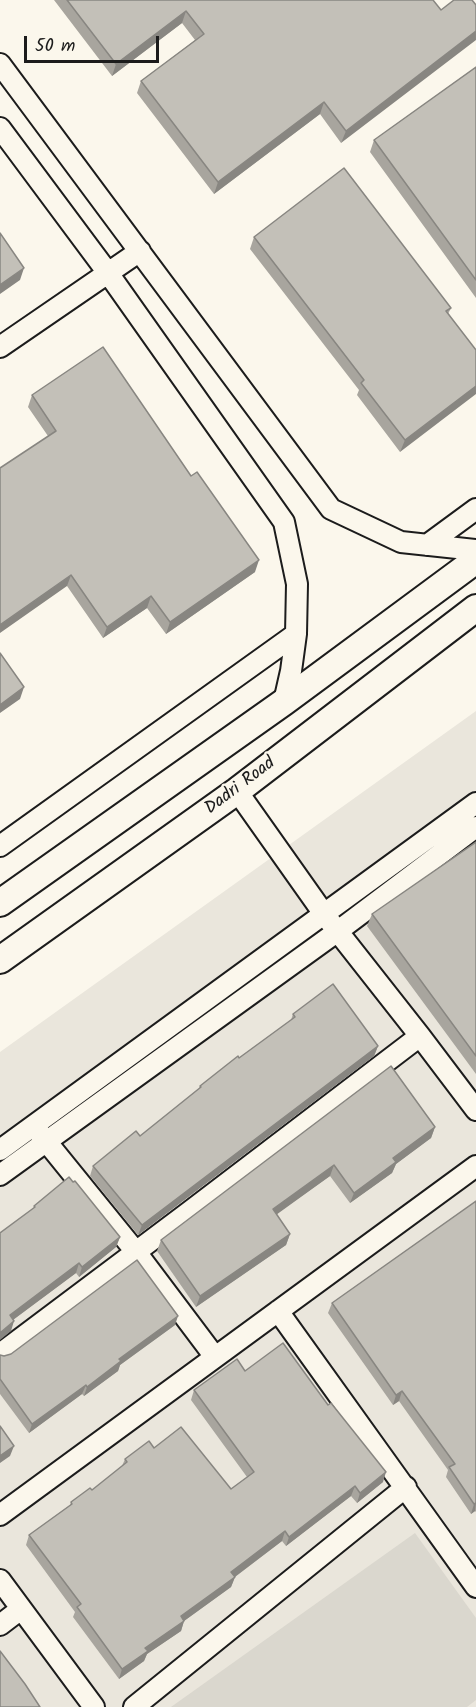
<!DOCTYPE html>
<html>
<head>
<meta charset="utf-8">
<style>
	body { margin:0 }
	#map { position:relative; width:476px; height:1707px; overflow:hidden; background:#fbf7ec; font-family:Kalam,sans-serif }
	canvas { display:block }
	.scale { position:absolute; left:24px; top:36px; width:135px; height:27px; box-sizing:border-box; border:3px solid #1c1c1c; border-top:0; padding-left:8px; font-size:18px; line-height:21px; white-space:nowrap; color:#1c1c1c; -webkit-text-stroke:4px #fbf7ec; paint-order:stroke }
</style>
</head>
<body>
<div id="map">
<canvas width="476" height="1707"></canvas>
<div class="scale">50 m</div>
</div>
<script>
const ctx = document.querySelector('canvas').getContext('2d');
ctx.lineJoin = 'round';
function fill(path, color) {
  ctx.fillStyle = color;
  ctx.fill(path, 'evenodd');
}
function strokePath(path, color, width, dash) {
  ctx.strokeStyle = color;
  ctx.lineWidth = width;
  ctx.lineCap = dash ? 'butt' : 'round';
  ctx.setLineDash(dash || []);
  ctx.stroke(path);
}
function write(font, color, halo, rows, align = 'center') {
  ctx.font = font + ' Kalam,sans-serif';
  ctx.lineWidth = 4.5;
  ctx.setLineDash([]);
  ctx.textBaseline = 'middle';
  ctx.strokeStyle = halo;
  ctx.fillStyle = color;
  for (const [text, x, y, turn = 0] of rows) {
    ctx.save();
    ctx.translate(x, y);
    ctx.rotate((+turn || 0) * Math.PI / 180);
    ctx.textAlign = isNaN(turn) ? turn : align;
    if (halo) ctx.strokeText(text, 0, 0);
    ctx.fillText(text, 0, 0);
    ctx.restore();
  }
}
const built = new Path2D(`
	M476,711v996h-476v-655z`);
const green = new Path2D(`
	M415,1533l61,85v82l-9,7h-296z`);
const minor = new Path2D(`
	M0,64l331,445 70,33 75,8
	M0,128l108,145 176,249 13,62 -1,50 -5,37 -7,31
	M0,347l140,-96
	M427,545l49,-36
	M237,791l87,123 96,122 56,74
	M0,846l296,-212
	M37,1130l99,122 79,105
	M0,1150l476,-347
	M0,1175l338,-244 138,-104
	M278,1311l198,276
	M0,1354l189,-142 231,-176
	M0,1515l476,-349
	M0,1580l94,127
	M0,1625l21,-16
	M134,1707l272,-220`);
const major = new Path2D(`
	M0,903l284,-201 192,-142
	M0,960l237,-169 239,-183`);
const wall = new Path2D(`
	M54,0h379l-92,143 -21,-29 -106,80 -77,-101 4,-12 54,-41 -13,-17 -70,53z
	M476,67v231l-106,-146 4,-12z
	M254,237l197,71 -3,6 28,36 -76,102 -43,-57 2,-5 -109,-141z
	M32,395l223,177 -89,62 -19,-26 -44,30 -36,-52 -19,-150 -20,-29z
	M476,842v232l-109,-148 5,-12z
	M293,1014l85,32 -4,10 -236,179 -48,-59 3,-10 47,-30 59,-47 1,-3 91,-66z
	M391,1066l44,61 -4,11 -35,26 -4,9 -42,30 -20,-27 -54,38 14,20 -4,11 -90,62 -39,-56 4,-11z
	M476,1201v311l-1,-1 -4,3 -25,-37 2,-7 -49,-69 -6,4 -65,-92 4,-10z
	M34,1206l86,31 -4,10 -37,30 -3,-4 -63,47 -2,11z
	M175,1325l-55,40 -2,6 -34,25 -2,-2 -53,39 -29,-39v-39l4,1z
	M245,1371l138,111 -26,21 -6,-7 -65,50 -4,-5 -47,36 -4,10 -47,34 -3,10 -34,23 -3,7 -25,18 -46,-62 2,-5 -49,-67 3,-10 41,-30 1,-3 21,-12 30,-24 3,-7 29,-11 77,41 16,-12 -56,-77 3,-10z`);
const shadedWall = new Path2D(`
	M186,11l-4,12 -70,53 4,-12z
	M476,31v9l-135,103 5,-12z
	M324,102l-4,12 -106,80 4,-12z
	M24,268l-4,12 -20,14v-9z
	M476,386v8l-76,58 5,-12z
	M259,560l-4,12 -89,62 4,-12z
	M71,575l-4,11 -67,47v-8z
	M151,596l-4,12 -44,30 4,-11z
	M24,687l-4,12 -20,14v-8z
	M378,1046l-4,10 -236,179 4,-10z
	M435,1127l-4,11 -35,26 -4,9 -42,30 4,-10 39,-35z
	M334,1165l-4,11 -61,44 4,-11z
	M290,1234l-4,11 -90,62 4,-11z
	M120,1237l-4,10 -37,30 3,-10z
	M79,1263l-3,10 -70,52 4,-10z
	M178,1316l-3,9 -55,40 -2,6 -34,25 3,-9 32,-28z
	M14,1321l-3,10 -11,9v-7z
	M86,1385l-4,9 -53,39 3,-9z
	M402,1391l-3,10 -6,4 3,-10z
	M14,1446l-4,10 -10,7v-7z
	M386,1472l-3,10 -26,21 3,-10z
	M355,1486l-4,10 -65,50 3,-9z
	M476,1503l-1,8 -4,3 3,-10z
	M285,1531l-3,10 -54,41 3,-10z
	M235,1577l-4,10 -47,34 -3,10 -34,23 -3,7 -25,18 3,-10 59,-53z`);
const building = new Path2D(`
	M67,0h366l8,10 13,-10h18l4,5v26l-130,100 -22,-29 -106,80 -77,-101 63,-47 -18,-23 -70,53z
	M476,67v213l-102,-140z
	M344,168l107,140 -5,3 30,39v36l-71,54 -44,-57 3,-3 -110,-143z
	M0,233l24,35 -24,17z
	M103,347l88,129 6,-4 62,88 -89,62 -19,-26 -44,31 -36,-52 -71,50v-157l56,-37 -24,-36z
	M0,653l24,34 -24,18z
	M476,842v214l-104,-142z
	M333,984l45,62 -236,179 -49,-59 43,-35 4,5 61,-49 -1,-1 38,-30 1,2 56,-41 -2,-3z
	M391,1066l44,61 -42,31 3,4 -42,31 -20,-28 -61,44 17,25 -90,62 -39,-56z
	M69,1177l4,5 2,-1 45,56 -38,30 -3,-4 -69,52 4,6 -14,12v-100l35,-26 -1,-1z
	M476,1201v302l-2,1 -25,-37 6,-3 -53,-73 -6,4 -64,-92z
	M137,1260l41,56 -59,43 2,2 -34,26 -1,-2 -54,39 -32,-45v-24l4,1 7,-2z
	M283,1343l45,62 3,-2 55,69 -26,21 -5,-7 -66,51 -4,-6 -54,41 4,5 -54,39 3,5 -39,27 3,3 -26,18 -45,-62 4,-3 -52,-69 43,-31 -1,-2 19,-14 2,2 35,-28 -2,-3 24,-18 5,7 27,-21 50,62 23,-17 -60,-82 43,-31 8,12z
	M0,1426l14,20 -14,10z
	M0,1651l25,33 15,23h-40z`);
const streetNames = [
	["Dadri Road",241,787,-37]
];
fill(built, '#eae6dc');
fill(green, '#dad7ce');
strokePath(minor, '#1c1c1c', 24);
strokePath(major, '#1c1c1c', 30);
strokePath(minor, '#fbf7ec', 20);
strokePath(major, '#fbf7ec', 26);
fill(wall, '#a8a59e');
fill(shadedWall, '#888681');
fill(building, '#c3c0b8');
strokePath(building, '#888681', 1.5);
write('18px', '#1c1c1c', '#fbf7ec', streetNames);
</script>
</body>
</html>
